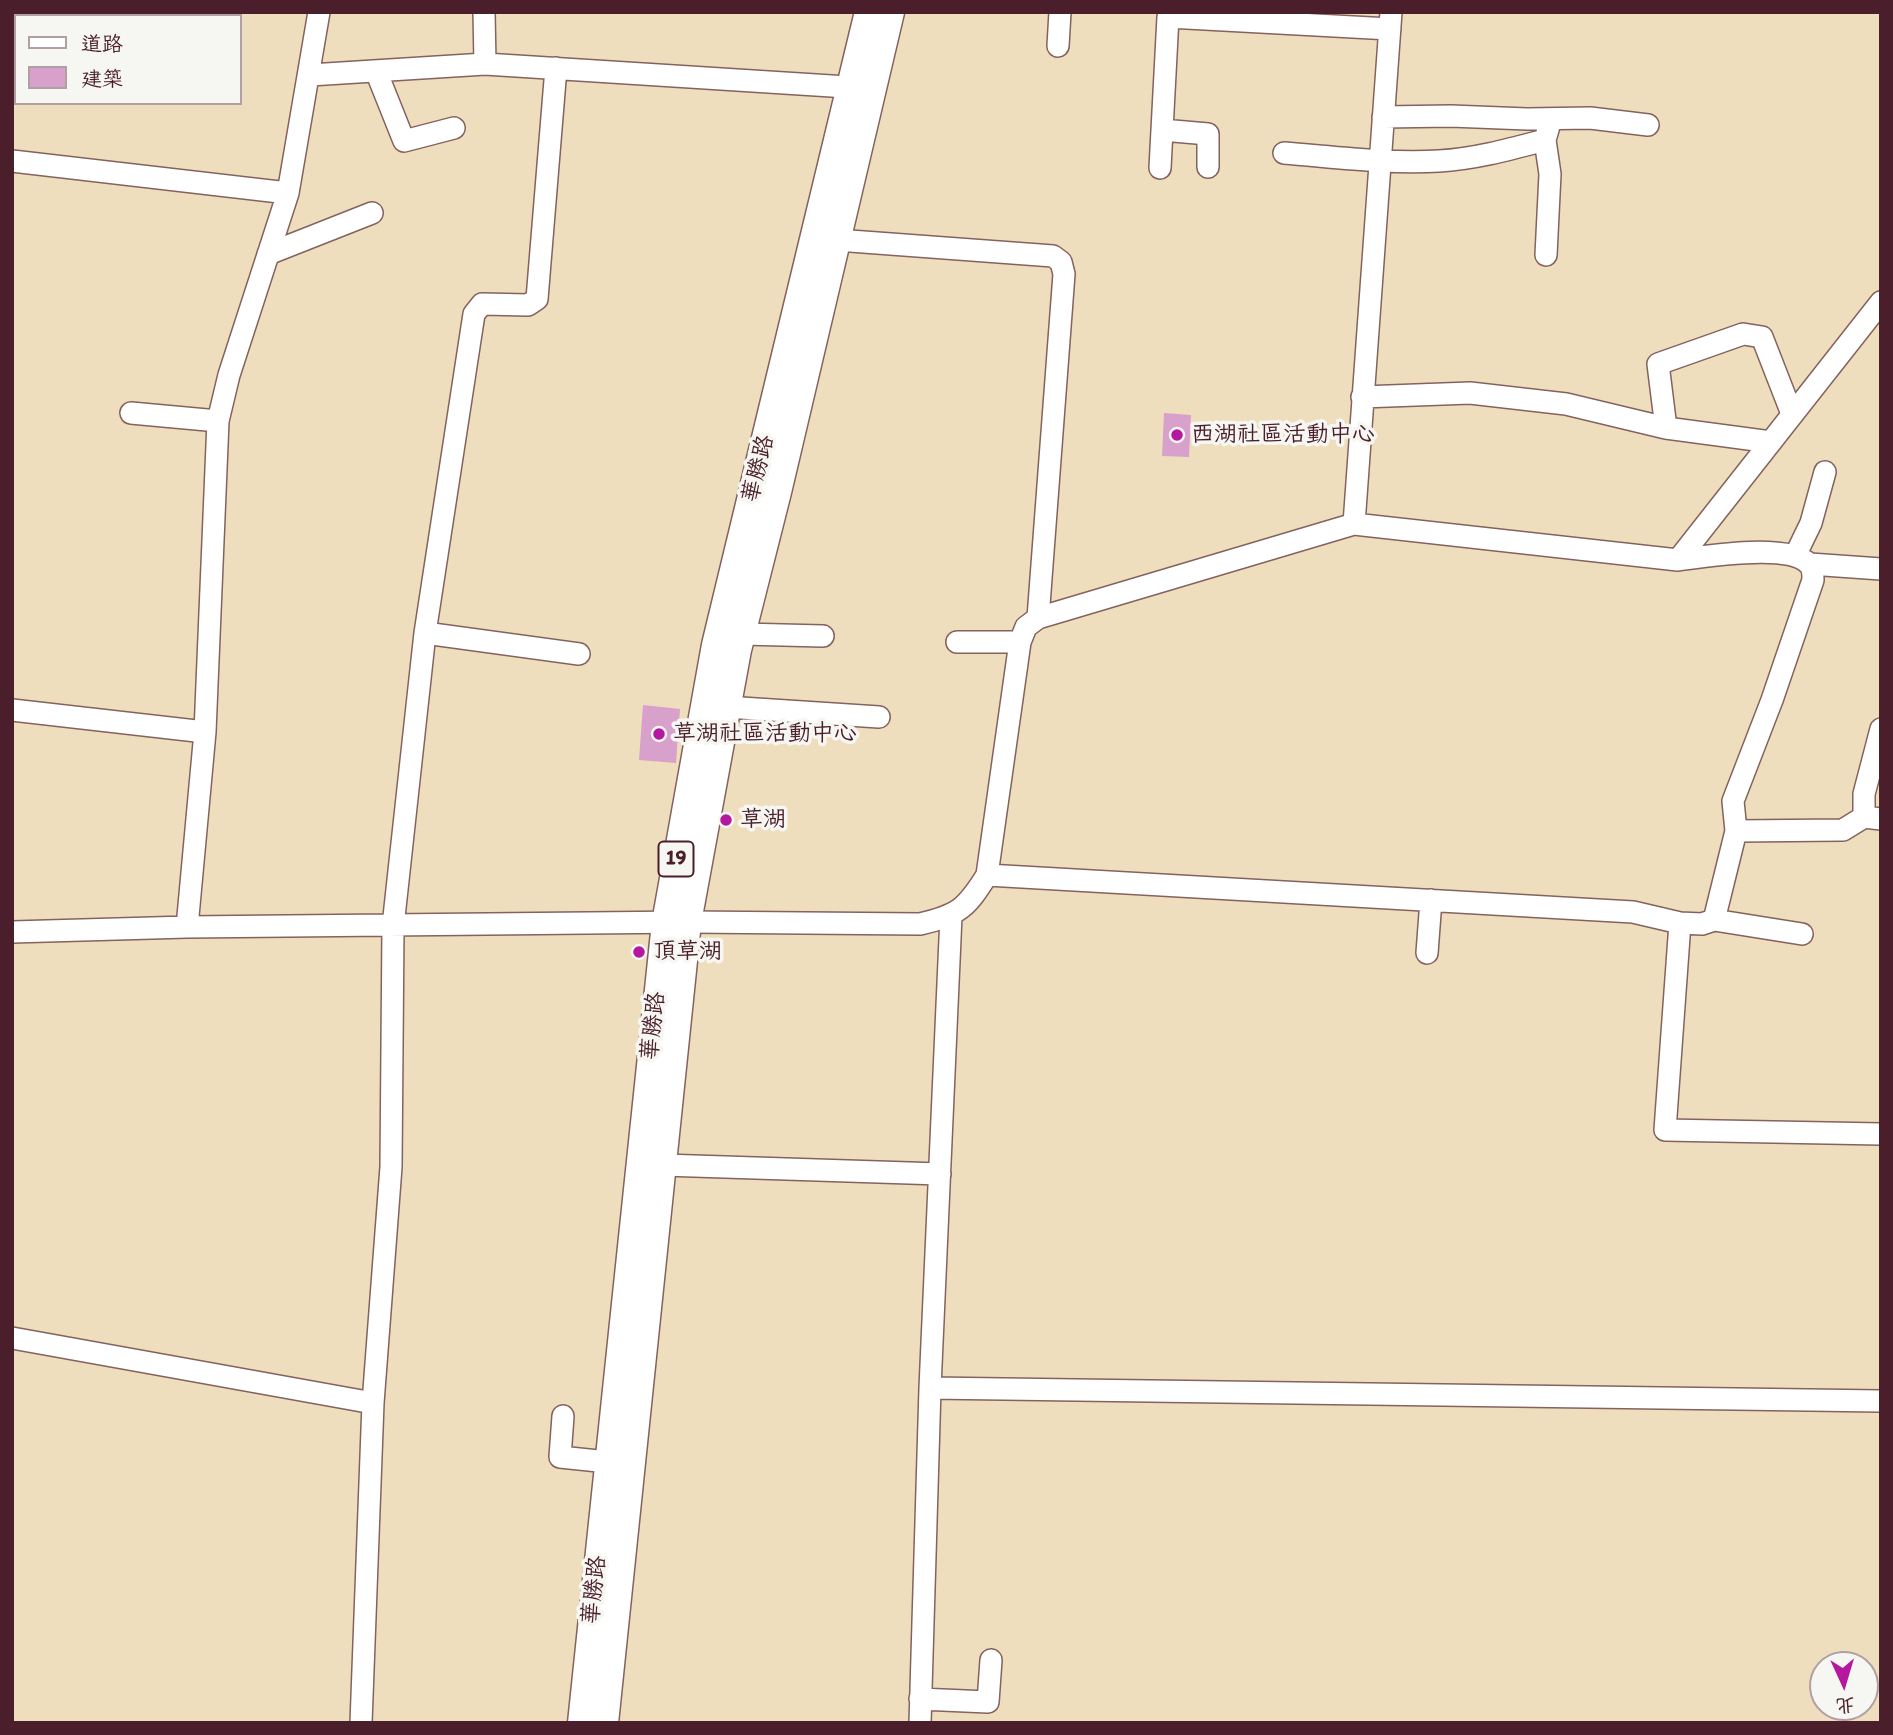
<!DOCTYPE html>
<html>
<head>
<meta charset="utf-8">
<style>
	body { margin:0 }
	#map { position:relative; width:1893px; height:1735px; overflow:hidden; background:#efdebd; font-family:Itim,"LXGW WenKai TC",sans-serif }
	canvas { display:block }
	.frame { position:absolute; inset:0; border:14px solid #4a1f2b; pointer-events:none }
	.legend { position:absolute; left:14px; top:14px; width:228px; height:91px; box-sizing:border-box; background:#f6f6f2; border:2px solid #b1a0a2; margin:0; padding:9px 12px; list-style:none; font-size:21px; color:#4a1f2b }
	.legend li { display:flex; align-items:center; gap:14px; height:35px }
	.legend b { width:35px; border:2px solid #b1a0a2 }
	.north { position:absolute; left:1809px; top:1651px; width:70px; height:70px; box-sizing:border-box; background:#f6f6f2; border:2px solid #b1a0a2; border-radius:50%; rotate:176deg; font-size:19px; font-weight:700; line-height:28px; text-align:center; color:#4a1f2b }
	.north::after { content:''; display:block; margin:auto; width:24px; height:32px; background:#b5179e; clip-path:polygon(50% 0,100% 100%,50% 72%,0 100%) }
</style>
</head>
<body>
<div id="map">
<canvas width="1893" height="1735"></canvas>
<div class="frame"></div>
<ul class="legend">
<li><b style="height:9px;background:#fff"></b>道路</li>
<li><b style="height:19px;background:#d7a1cb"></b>建築</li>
</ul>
<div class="north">北</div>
</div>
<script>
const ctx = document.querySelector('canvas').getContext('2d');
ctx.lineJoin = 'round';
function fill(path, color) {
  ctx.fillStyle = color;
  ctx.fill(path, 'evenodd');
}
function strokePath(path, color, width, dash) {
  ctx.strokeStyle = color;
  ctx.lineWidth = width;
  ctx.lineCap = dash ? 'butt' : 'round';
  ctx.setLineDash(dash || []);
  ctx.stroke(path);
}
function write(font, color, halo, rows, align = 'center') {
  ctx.font = font + ' Itim,"LXGW WenKai TC",sans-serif';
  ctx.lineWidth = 7;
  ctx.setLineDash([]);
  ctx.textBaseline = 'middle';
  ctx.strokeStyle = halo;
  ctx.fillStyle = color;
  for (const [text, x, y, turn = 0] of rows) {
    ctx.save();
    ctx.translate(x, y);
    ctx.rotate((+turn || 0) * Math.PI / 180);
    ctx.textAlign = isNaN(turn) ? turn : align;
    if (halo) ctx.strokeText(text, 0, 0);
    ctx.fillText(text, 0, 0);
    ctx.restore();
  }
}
const building = new Path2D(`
	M1164,413l27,2 -2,42 -27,-1z
	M643,705l37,4 -4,54 -37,-3z`);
const minor = new Path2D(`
	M484,12l1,52
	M1058,46l2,-34
	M376,71l28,70 50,-13
	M310,75l175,-11 378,24
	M1383,117l68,-1 76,3 63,-1 58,7
	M1162,130l46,4v33
	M1545,140l5,34 -4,81
	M1284,153c51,4 104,11 155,8 36,-2 72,-12 106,-21l6,-21
	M12,161l276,32
	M1160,168l8,-151 222,12
	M823,239l230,17 8,6 3,12 -26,344
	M268,254l104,-41
	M1362,397l108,-4 96,11 100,24 105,14
	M131,413l87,8
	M1666,428l-8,-64 85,-30 19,3 30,77
	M1354,524l37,-512
	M1795,556l16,-33 14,-51
	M1678,560c28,-4 111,-17 131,4 4,4 4,11 4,16l-41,120 -39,101 3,30 -22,89 -12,4 -22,-1
	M1810,564l71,5
	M425,633l154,21
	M742,634l81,2
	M957,642h63
	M726,707l153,10
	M12,710l193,22
	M1881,729l-17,65v23l17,2
	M1736,831l107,-1 21,-13
	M987,875l646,37 47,11 -15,207 216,4
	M1714,920l88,14
	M187,927l18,-195 13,-311 11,-46 59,-182 31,-181
	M12,932l175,-5 501,-5 232,2c38,-9 46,-15 67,-49l33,-233 6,-15 12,-9 316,-94 324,36 203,-258
	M1427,953l4,-53
	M663,1165l277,9
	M12,1338l361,65
	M930,1388l951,13
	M563,1416l-3,41 48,5
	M920,1699l68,3 3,-42
	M361,1723l12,-320 18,-236 2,-241 32,-293 49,-319 8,-10 46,1 9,-6 19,-231
	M920,1723l10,-335 21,-472`);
const major = new Path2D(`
	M581,1723l84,-800 50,-278 153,-633
	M605,1723l83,-801 50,-272 40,-158 113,-480`);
const markers = [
	[1177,435,7,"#b5179e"],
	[659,734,7,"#b5179e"],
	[726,820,7,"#b5179e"],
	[639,952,7,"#b5179e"]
];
const shields = [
	[676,859,35]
];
const shieldNames = [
	["19",676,859]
];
const poiNames = [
	["西湖社區活動中心",1191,435],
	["草湖社區活動中心",673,734],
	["草湖",740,820],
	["頂草湖",653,952]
];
const streetNames = [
	["華勝路",759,469,-76],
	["華勝路",654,1026,-84],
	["華勝路",595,1590,-84]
];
fill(building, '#d7a1cb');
strokePath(minor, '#84625e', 24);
strokePath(major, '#84625e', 29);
strokePath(minor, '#fff', 21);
strokePath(major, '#fff', 26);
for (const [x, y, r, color] of markers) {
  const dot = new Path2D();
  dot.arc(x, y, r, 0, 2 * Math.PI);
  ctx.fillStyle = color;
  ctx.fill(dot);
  strokePath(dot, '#f6f6f2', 2.5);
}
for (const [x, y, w] of shields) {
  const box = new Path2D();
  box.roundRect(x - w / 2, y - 17.5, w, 35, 5);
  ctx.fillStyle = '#f6f6f2';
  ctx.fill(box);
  strokePath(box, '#4a1f2b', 2);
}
write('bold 21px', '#4a1f2b', null, shieldNames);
write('23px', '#4a1f2b', '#f6f6f2', poiNames, 'left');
write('23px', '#4a1f2b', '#f6f6f2', streetNames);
</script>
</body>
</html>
